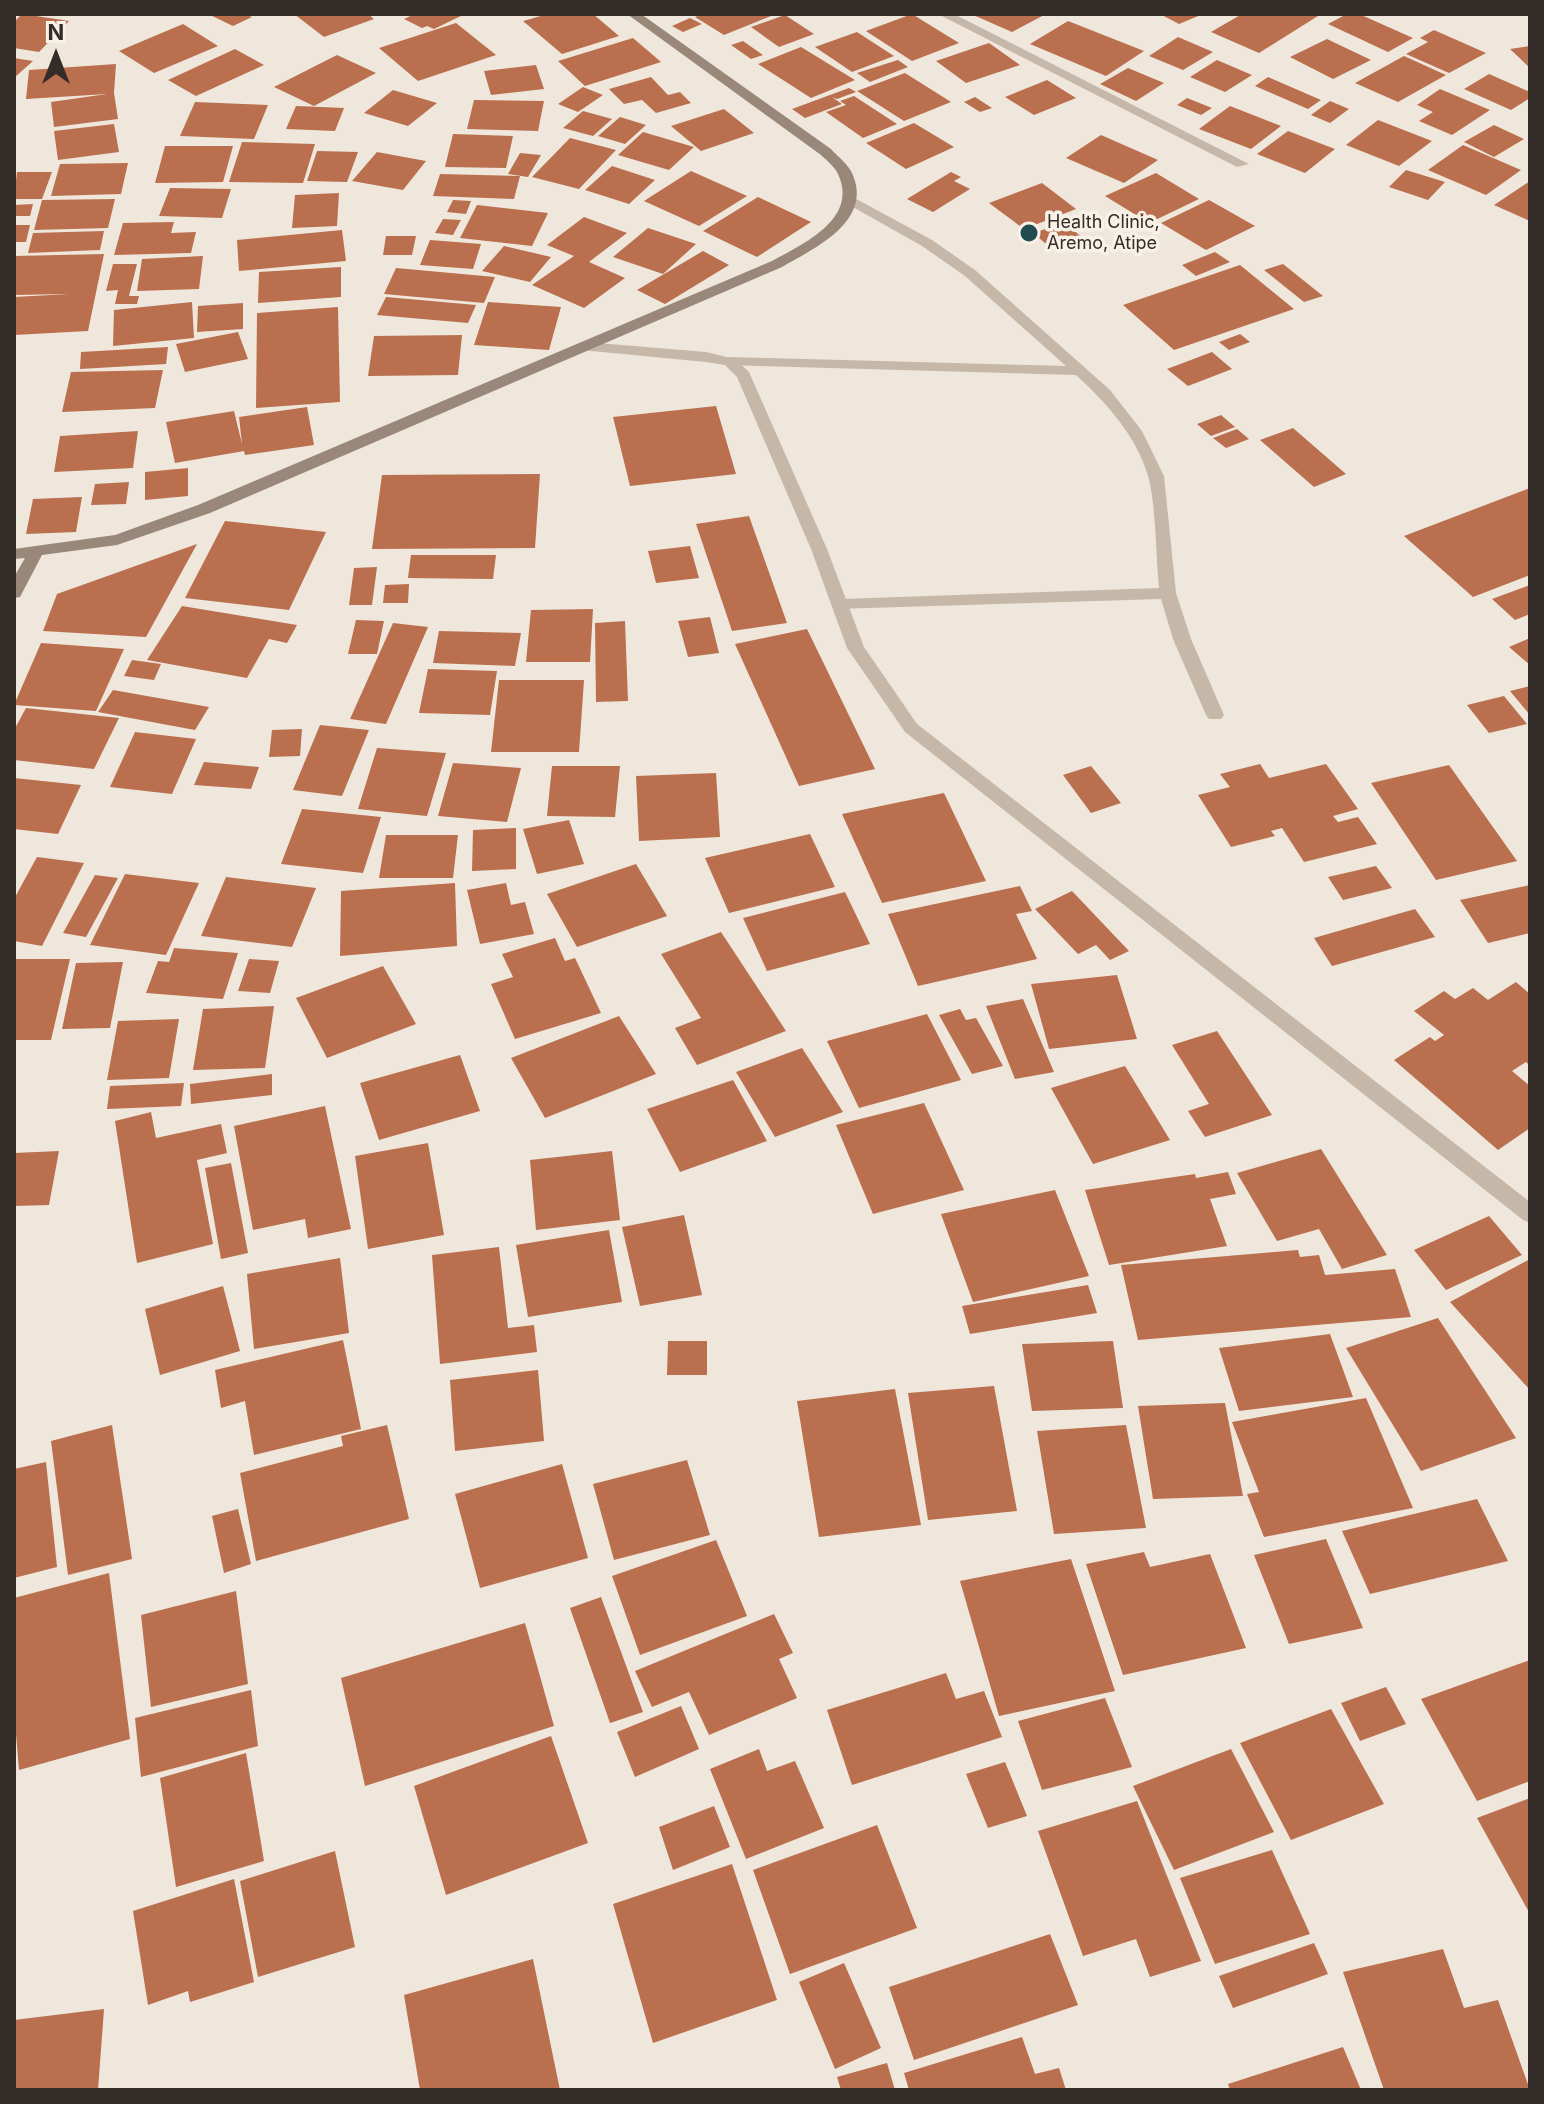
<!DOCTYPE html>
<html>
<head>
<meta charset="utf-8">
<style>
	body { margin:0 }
	#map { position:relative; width:1544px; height:2104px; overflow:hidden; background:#efe7db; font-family:Inter,sans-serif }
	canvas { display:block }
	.frame { position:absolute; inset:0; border:16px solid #342c28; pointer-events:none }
	.north { position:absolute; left:16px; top:16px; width:80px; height:80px; -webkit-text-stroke:6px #f7f1e7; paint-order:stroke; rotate:0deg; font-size:22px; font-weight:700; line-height:32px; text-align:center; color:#342c28 }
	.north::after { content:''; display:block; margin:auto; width:28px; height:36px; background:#342c28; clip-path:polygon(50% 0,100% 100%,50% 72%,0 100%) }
</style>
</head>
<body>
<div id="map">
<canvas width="1544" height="2104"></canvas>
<div class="frame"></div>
<div class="north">N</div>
</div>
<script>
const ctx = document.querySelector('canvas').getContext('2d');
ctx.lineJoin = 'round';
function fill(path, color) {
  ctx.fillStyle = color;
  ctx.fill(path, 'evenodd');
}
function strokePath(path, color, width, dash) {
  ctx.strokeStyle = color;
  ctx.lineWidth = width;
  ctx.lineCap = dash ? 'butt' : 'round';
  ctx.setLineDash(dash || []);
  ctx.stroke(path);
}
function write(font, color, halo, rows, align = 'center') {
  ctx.font = font + ' Inter,sans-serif';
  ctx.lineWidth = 7;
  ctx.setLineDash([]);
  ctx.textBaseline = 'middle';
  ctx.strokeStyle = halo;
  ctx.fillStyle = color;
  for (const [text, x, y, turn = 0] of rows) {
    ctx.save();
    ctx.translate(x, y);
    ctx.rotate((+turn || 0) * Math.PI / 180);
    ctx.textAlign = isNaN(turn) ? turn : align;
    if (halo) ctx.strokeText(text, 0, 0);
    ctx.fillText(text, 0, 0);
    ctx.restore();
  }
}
const building = new Path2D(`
	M22,14h1l46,7 -30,31 -25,-4v-26z
	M208,14h37l7,3 -19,9z
	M294,14h74l6,5 -50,18z
	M415,14h50l-31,15 -7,-3 -5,2 -18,-9z
	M548,14h45l26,22 -57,18 -39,-33z
	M702,14h65l4,2 -47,19 -29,-18z
	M912,14l47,29 -47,18 -46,-30z
	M971,14h75l-34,18z
	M1160,14h43l-24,10z
	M1242,14h72l4,2 -59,37 -48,-21z
	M1347,14h12l54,24 -25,14 -60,-28z
	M785,15l29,19 -35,13 -28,-20z
	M690,18l12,6 -19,8 -11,-6z
	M1068,21l76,30 -38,25 -76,-32z
	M456,23l40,32 -78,26 -39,-33z
	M183,24l35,22 -64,27 -35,-22z
	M1434,30l52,23 -37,20 -43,-19 22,-12 -8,-4z
	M857,32l37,24 -42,16 -37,-25z
	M1178,37l35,15 -30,18 -34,-14z
	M633,38l28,24 -76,24 -27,-25z
	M1327,39l44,21 -38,19 -43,-22z
	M743,41l20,14 -12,4 -20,-14z
	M989,43l31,22 -54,18 -30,-22z
	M1530,46v22l-20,-19z
	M801,47l54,33 -44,18 -53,-34z
	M235,49l29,16 -68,31 -28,-16z
	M337,55l39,18 -62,33 -40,-19z
	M1404,56l42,19 -48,27 -43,-19z
	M14,58l19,3 -19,17z
	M898,60l10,7 -38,15 -13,-9z
	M1217,60l35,15 -27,17 -35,-15z
	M116,64l-2,29 4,26 -64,8 -3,-25 56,-8 -81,5 3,-29z
	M536,65l8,24 -53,6 -7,-24z
	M1128,68l36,15 -28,18 -36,-17z
	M905,73l46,29 -47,19 -47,-30z
	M1489,74l41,18v6l-19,12 -47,-21z
	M651,77l17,18 12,-3 11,11 -35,10 -14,-13 -18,4 -15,-15z
	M1268,77l53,23 -13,9 -53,-23z
	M1047,80l29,18 -42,17 -29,-18z
	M583,87l20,8 -25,17 -20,-8z
	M849,88l7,4 -19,7 -5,-2 10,7 -37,14 -13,-9z
	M1440,89l50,21 -38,25 -33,-14 14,-9 -16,-7z
	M393,90l44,13 -29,23 -44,-13z
	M854,96l43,28 -34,14 -37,-26 20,-7 -6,-4z
	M975,97l17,11 -12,4 -16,-10z
	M1187,98l25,10 -11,7 -24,-10z
	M474,100l70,1 -6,30 -71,-2z
	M1330,101l19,8 -19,14 -19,-8z
	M195,102l73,3 -14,34 -74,-3z
	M296,106l25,1 23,1 -9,23 -49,-2z
	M1230,106l51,20 -30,23 -52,-20z
	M724,109l30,24 -53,18 -30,-25z
	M583,111l29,8 -19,17 -30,-8z
	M620,117l26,8 -21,19 -27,-8z
	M1378,120l54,21 -33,25 -53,-21z
	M914,123l40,24 -48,22 -40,-26z
	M114,124l5,28 -61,8 -4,-29z
	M1494,125l30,14 -30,18 -30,-15z
	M1288,131l47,18 -30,24 -48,-19z
	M643,132l51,15 -25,23 -51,-15z
	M453,134l60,2 -7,32 -61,-1z
	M1101,135l57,25 -34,23 -58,-25z
	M570,138l46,12 -37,39 -47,-12z
	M242,142l73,2 -12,39 -74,-1z
	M1463,145l58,25 -35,25 -58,-25z
	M165,146h68l-10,36 -68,1z
	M317,151l41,1 -11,30 -40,-1z
	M377,152l49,9 -23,29 -51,-9z
	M520,153l21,2 -13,22 -20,-3z
	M128,163l-7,31 -70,2 9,-32z
	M612,166l43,14 -26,24 -44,-14z
	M1406,170l39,12 -17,18 -39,-13z
	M691,171l56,25 -48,30 -55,-25z
	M17,172h35l-10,27h-28z
	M951,172l10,5 -7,4 16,8 -37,23 -26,-13z
	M1156,173l43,26 -50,24 -44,-27z
	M440,174l80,2 -6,23 -81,-3z
	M1530,181v40l-36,-16z
	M1042,183l34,26 -52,20 -35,-26z
	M170,188l61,1 -9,29 -63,-2z
	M339,193l-2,33 -45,2 3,-33z
	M758,197l53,25 -54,35 -54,-26z
	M115,199l-7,29 -74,2 8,-30z
	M453,200l18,1 -5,13 -19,-2z
	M1209,200l46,26 -49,24 -45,-27z
	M33,204l-3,12h-16v-11z
	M477,205l71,8 -16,33 -72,-8z
	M584,217l43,16 -38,29 36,16 -41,30 -52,-23 42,-29 -27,-11z
	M443,219l18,1 -8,15 -18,-2z
	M174,222l-3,11 25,-1 -5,21 -77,2 9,-32z
	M1064,223l18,14 -31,11 -18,-15z
	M14,225h16l-4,17h-12z
	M648,228l48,16 -33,30 -50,-17z
	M342,230l4,31 -107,10 -2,-31z
	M104,231l-4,19 -72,3 5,-20z
	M386,236h30l-4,19h-29z
	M430,240l51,4 -8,25 -53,-4z
	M504,246l47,11 -21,25 -48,-11z
	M703,251l26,14 -64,39 -28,-14z
	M1215,252l15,10 -34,14 -14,-11z
	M104,254l-16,77 -74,4v-38l55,-3 -55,1v-39z
	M203,256l-4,33 -62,2 5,-32z
	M113,264h24l-8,32h10l-2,8h-22l3,-14 -12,1z
	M1283,264l40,32 -19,6 -40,-32z
	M1240,265l54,44 -120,41 -51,-45z
	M341,267v30l-83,6 1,-31z
	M396,268l99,9 -11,26 -100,-9z
	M386,297l90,8 -8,18 -91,-8z
	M192,302l2,36 -81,8 1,-36z
	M488,302l73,5 -12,43 -75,-5z
	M243,303v26l-46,3 1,-26z
	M338,307l2,95 -84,6 1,-95z
	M238,332l10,27 -63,13 -9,-28z
	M1240,334l10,8 -21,8 -10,-8z
	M462,335l-4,40 -90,1 6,-40z
	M168,347l-2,17 -86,5 1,-17z
	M1212,352l20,17 -44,17 -21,-17z
	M163,370l-8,38 -93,4 9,-40z
	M716,406l20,68 -106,12 -17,-69z
	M307,407l7,38 -69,10 -1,-4 -69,12 -9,-41 68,-11 8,33 -3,-27z
	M1221,415l14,12 -24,9 -14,-12z
	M1293,428l53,46 -32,13 -54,-47z
	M1237,429l12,10 -23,9 -13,-10z
	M138,431l-5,37 -79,4 6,-36z
	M188,468v28l-43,4v-28z
	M540,474l-5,74 -163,1 10,-74z
	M129,482l-3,22 -35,1 4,-21z
	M1530,488v87l-57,22 -69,-61z
	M82,497l-6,35 -50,2 7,-35z
	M749,516l38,107 -55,8 -36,-107z
	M225,521l101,11 -37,78 -104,-12z
	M197,544l-51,93 -103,-6 14,-37z
	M690,546l9,32 -43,5 -8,-32z
	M411,555h85l-3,24 -85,-1z
	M377,567l-5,38h-23l5,-37z
	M409,584l-1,19h-25l2,-18z
	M1530,585v29l-15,6 -23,-21z
	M182,606l115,19 -10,18 -18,-4 -22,39 -100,-18z
	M593,609l-3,53h-64l5,-52z
	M710,617l9,36 -31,4 -10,-36z
	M356,620l28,1 -7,33h-29z
	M625,621l3,80 -32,1 -1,-79z
	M393,623l35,4 -42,97 -36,-5z
	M807,629l68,140 -76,17 -64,-142z
	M439,631l82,2 -6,33 -82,-3z
	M1530,638v27l-21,-18z
	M41,643l83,6 -28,62 -82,-6z
	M132,660l29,4 -7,16 -30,-4z
	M428,669l69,2 -7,44 -71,-2z
	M499,680h85l-5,72h-88z
	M1530,686v29l-20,-24z
	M113,690l96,17 -14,23 -97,-18z
	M1504,696l23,28 -38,9 -22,-28z
	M26,708l93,10 -25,51 -80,-9v-30z
	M320,725l49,5 -27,66 -49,-6z
	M302,729l-2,27 -31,1 3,-27z
	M135,732l61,7 -24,55 -62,-7z
	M377,748l69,5 -19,63 -69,-7z
	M204,762l55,5 -8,22 -57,-4z
	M453,763l68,5 -14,54 -69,-6z
	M1260,764l9,14 57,-14 32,45 -25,7 5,6 20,-5 19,27 -73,18 -22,-34 -11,3 4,5 -44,11 -33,-52 32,-8 -10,-13z
	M1449,765l68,96 -81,19 -65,-97z
	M552,766h68l-5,51 -68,-1z
	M1091,766l30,37 -30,10 -28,-38z
	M716,773l4,64 -81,4 -3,-65z
	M14,778l67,7 -23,49 -44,-5z
	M944,793l42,88 -104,22 -40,-89z
	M302,809l79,8 -18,56 -82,-9z
	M569,820l15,44 -47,10 -14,-45z
	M516,828v41l-44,2 1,-41z
	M810,834l25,53 -106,26 -24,-55z
	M386,835h72l-5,43h-74z
	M37,857l47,6 -42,83 -28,-5v-42z
	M636,864l31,52 -90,31 -30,-53z
	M1376,866l16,22 -49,12 -15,-23z
	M125,874l74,9 -33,72 -76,-10z
	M95,875l23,3 -32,59 -23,-4z
	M226,877l90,11 -24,59 -91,-11z
	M455,883l2,63 -117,10 1,-65z
	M506,883l5,22 14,-3 9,32 -54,10 -13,-54z
	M1530,885v48l-42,10 -28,-43z
	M1020,886l12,25 -16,3 21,45 -119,27 -30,-72z
	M1072,891l57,60 -19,9 -14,-15 -18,9 -43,-45z
	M845,892l25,52 -103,27 -24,-53z
	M1415,909l20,28 -103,29 -18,-28z
	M721,932l65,99 -89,34 -22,-37 26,-10 -40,-64z
	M555,938l10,23 10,-3 26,55 -86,26 -24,-55 22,-7 -11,-23z
	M174,948l64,5 -15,46 -77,-6 12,-32 11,1z
	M14,959h56l-19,81h-37z
	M249,959l30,2 -9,32 -32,-2z
	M123,962l-13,66 -48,1 14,-66z
	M383,966l33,58 -89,34 -31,-60z
	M1117,975l20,64 -88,10 -18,-65z
	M1516,982l14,12v72l-4,-4 -14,9 18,15v42l-32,22 -104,-90 36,-23 5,4 9,-6 -30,-24 30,-20 11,8 18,-11 15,12z
	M1023,999l31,73 -39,7 -29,-73z
	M274,1006l-9,62 -72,2 10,-61z
	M960,1009l6,11 10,-2 27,48 -31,8 -33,-59z
	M927,1014l34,66 -102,28 -32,-67z
	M619,1016l37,58 -111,44 -34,-60z
	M179,1019l-10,59 -62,2 11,-59z
	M1217,1031l55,84 -67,22 -17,-26 21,-7 -37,-59z
	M802,1048l41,64 -68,25 -39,-65z
	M460,1055l20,56 -101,29 -19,-57z
	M1125,1066l45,74 -77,24 -42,-76z
	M272,1074v21l-81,9 -1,-20z
	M733,1080l34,61 -87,31 -33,-63z
	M184,1083l-3,23 -74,3 3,-23z
	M924,1103l40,87 -91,24 -37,-89z
	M325,1106l26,123 -43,9 -3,-19 -52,11 -19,-104z
	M151,1112l5,26 65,-14 6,29 -30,7 16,84 -76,19 -22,-142z
	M428,1143l16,92 -76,14 -13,-93z
	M1321,1149l66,106 -45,14 -23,-40 -42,12 -40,-68z
	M59,1151l-10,54 -35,1v-53z
	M612,1151l8,69 -84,10 -6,-70z
	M231,1163l17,90 -27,6 -16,-91z
	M1228,1172l8,22 -26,5 17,47 -118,19 -24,-75 110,-16 1,4z
	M1055,1190l34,86 -116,26 -32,-88z
	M684,1215l18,80 -62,11 -18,-79z
	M1489,1216l33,39 -76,35 -32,-40z
	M609,1230l13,72 -94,15 -12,-72z
	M499,1247l9,81 26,-3 3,27 -97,12 -8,-109z
	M1298,1250l2,7 19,-2 6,20 70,-6 16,48 -273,23 -17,-75z
	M340,1258l9,75 -95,16 -7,-75z
	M1530,1259v131l-80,-88z
	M1088,1285l9,28 -127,21 -8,-28z
	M223,1286l17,65 -80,24 -15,-66z
	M1438,1318l78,120 -95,33 -75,-123z
	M1330,1334l23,63 -114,14 -20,-63z
	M343,1340l18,89 -107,26 -9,-54 -24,7 -6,-38z
	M668,1341h39v34h-40z
	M1113,1341l10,67 -91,3 -10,-67z
	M538,1370l6,71 -89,10 -5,-71z
	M994,1386l23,125 -89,9 -20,-127z
	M895,1389l26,136 -102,12 -22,-136z
	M1366,1398l47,110 -149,29 -17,-43 12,-2 -27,-70z
	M1225,1403l18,93 -90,3 -15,-93z
	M112,1425l20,134 -64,16 -17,-134z
	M387,1425l22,94 -153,42 -16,-88 103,-27 -2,-10z
	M1126,1425l20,103 -92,6 -17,-103z
	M687,1460l23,75 -96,25 -21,-76z
	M46,1462l11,105 -43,11v-109z
	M562,1464l26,94 -108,30 -25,-94z
	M1477,1499l31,62 -138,33 -28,-63z
	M238,1509l13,55 -27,9 -12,-57z
	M1326,1539l37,89 -74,16 -35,-89z
	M716,1540l31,76 -107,39 -28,-79z
	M1144,1552l6,15 60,-13 36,94 -123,27 -37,-111z
	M1071,1559l44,132 -116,25 -39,-135z
	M109,1573l21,166 -111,31 -5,-60v-112z
	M236,1591l12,93 -97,23 -10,-92z
	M601,1597l42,115 -33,11 -40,-115z
	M774,1614l19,39 -14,6 18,39 -88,37 -20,-43 -37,15 -17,-36z
	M525,1623l29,103 -189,60 -24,-108z
	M1530,1660v121l-53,20 -56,-102z
	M946,1673l10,26 28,-8 18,46 -150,48 -25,-75z
	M1386,1687l20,37 -46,17 -19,-38z
	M251,1690l7,56 -117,31 -6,-59z
	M1105,1698l27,69 -90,23 -24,-69z
	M681,1706l18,43 -64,28 -18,-45z
	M1331,1709l53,95 -93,36 -51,-97z
	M551,1736l37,107 -142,52 -32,-109z
	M759,1749l8,22 28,-10 29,67 -78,31 -36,-90z
	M1231,1749l43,83 -100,38 -41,-84z
	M246,1753l18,108 -88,26 -16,-109z
	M1005,1762l22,54 -39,12 -22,-54z
	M1530,1798v116l-53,-96z
	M1137,1801l64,160 -51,16 -14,-38 -53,17 -45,-125z
	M714,1806l16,41 -57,23 -14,-43z
	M877,1825l40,103 -127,46 -37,-104z
	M1272,1850l38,84 -95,30 -35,-86z
	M335,1851l20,96 -97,30 -18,-96z
	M732,1864l45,136 -124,43 -40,-139z
	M234,1879l20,103 -64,20 -2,-11 -40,14 -15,-94z
	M1050,1934l28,71 -164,55 -25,-73z
	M1314,1943l14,31 -95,34 -14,-32z
	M1443,1949l21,59 34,-8 32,90h-146l-41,-118z
	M533,1959l27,131h-140l-16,-95z
	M844,1963l37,85 -46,21 -36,-87z
	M104,2009l-6,81h-84v-70z
	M1022,2037l13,37 24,-6 7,22h-157l-5,-17z
	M1343,2047l18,43h-131l-2,-6z
	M887,2063l8,27h-54l-4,-13z`);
const lane = new Path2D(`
	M849,195l83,45 43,30 135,120 32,41 22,45 12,117 15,46 33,76 -3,4h-12l-3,-4 -33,-76 -12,-40 -326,10 -2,-4 2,-4 6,-2 318,-11c-3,-31 -3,-84 -11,-112 -11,-39 -42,-74 -72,-101l-351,-10v-6l5,-2 336,9 -101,-90 -43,-30 -78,-44v-6z`);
const street = new Path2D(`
	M938,14h16l295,150 -12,3z
	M586,342l120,10 29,7 14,13 78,177 37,98 53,77 613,478v21l-7,-3 -618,-488 -58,-84 -36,-99 -74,-172 -12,-12 -19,-3 -125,-12v-6z`);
const secondary = new Path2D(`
	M627,14h14l190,135c6,7 17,15 21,24 22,48 -37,75 -70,94l-572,246 -93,32 -75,10 -22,42 -6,1v-21l11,-19 -11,1v-10l101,-14 83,-30 574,-244c31,-17 87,-42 66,-87 -3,-7 -12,-14 -17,-19z`);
const markers = [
	[1029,233,10,"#214b51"]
];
const farPoinames = [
	["Health Clinic,",1047,223],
	["Aremo, Atipe",1047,244]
];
fill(building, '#ba6f4e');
fill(lane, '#c6b8a8');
fill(street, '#c6b8a8');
fill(secondary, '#99877a');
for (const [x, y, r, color] of markers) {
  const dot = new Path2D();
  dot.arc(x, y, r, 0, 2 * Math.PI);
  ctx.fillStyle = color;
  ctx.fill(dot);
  strokePath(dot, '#f7f1e7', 3);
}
write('18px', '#342c28', '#f7f1e7', farPoinames, 'left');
</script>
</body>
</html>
